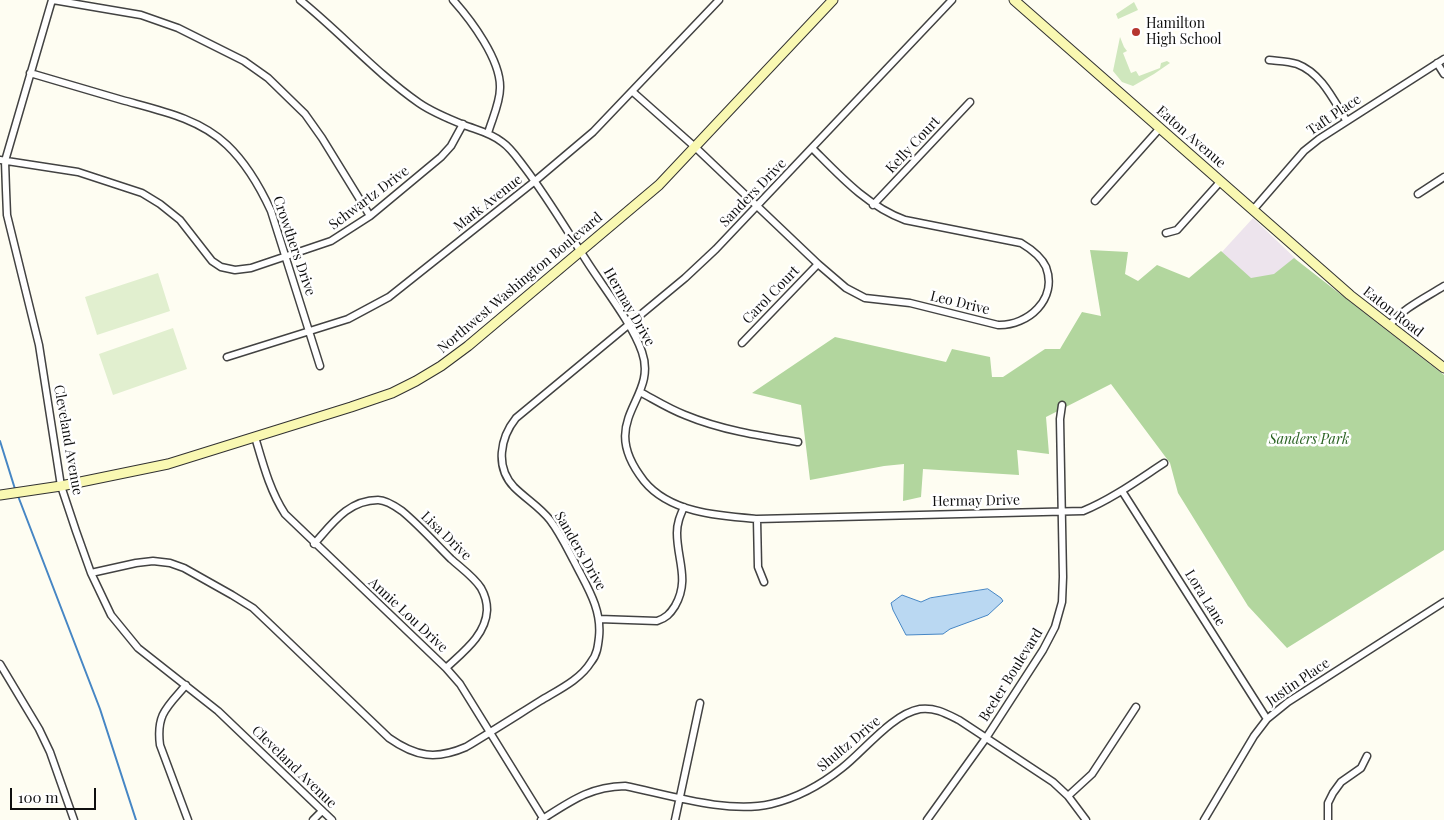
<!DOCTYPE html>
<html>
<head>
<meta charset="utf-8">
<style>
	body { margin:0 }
	#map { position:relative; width:1444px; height:820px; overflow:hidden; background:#fefdf2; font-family:"Playfair Display",serif }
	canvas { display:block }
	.scale { position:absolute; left:10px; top:788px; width:86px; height:22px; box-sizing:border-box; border:2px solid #0f0f0f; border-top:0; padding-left:6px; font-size:15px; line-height:18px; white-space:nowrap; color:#0f0f0f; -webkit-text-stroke:4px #fff; paint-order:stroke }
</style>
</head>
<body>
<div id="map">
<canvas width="1444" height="820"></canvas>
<div class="scale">100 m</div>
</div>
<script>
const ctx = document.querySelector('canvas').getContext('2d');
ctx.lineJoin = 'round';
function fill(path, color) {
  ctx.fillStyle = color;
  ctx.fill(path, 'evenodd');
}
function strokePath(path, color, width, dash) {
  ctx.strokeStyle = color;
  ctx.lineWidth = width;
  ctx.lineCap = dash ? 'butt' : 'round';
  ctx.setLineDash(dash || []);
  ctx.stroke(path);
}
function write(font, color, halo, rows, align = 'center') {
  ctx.font = font + ' "Playfair Display",serif';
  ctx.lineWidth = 5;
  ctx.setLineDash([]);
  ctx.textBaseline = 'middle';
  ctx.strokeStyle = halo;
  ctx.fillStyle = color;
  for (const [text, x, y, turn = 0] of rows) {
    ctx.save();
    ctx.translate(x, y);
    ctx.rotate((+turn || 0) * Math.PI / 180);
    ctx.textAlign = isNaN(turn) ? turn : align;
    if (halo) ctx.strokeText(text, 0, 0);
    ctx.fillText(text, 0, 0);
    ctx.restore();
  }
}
const industrial = new Path2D(`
	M1253,218l43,41 -33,35 -43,-40z`);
const green = new Path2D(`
	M1134,2l4,8 -20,9 -2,-5z
	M1120,37l4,10 3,4 -4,2 8,20 5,-2 3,5 21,-8 1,-5 6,-2 3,2 -16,11 -21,12 -11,-4 -9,-11z`);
const forest = new Path2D(`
	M1090,250l38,2 -3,22 13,7 19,-16 32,13 32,-27 30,27 23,-4 20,-16 150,117v175l-157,98 -39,-42 -70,-113 -8,-30 -59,-79 -65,33 3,37 -32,-4 2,25 -96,-6 -2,28 -18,4 1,-37 -20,2 -74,14 -9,-75 -49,-12 83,-56 111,25 6,-13 38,8 2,20h11l42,-28h15l22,-37 19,4z`);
const pitch = new Path2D(`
	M158,273l12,38 -73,24 -12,-38z
	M173,328l14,41 -74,26 -14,-41z`);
const water = new Path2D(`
	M988,589l13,9 2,3 -15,14 -38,14 -7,5 -37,1 -13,-25 -2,-7 11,-8 19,7 9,-4z`);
const stream = new Path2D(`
	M0,441l15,48
	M18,496l82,213 36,111`);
const street = new Path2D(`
	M52,0l-47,161 1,29 1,25 32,130 22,141 15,45 15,42 20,42 27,33 80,63 114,109
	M53,0l88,15 37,13 66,33 24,17 37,36 17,24 48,78
	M300,0c41,33 76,73 119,103 13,9 30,16 45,22 13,5 27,8 38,17 9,6 16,17 23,26 22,29 41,61 61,92 17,27 46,63 56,92 17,48 -47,67 2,129 26,32 75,35 113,38l326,-8c29,-12 55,-31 81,-48
	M453,0c18,20 48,60 47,88 0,15 -8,31 -12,45
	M1269,60c8,1 19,1 28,4 24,9 36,35 49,56
	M1437,63l7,11
	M30,73c31,9 61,18 92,27 36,10 77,18 105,45 20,19 33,42 44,66l49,155
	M633,92l62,55 123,117 28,24 19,10 45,5 88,22c30,1 60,-26 48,-58 -5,-11 -15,-18 -25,-24l-116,-23c-38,-14 -65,-44 -93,-72
	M0,160l78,12 64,21 18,11 20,16 32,41 9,6 14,3 16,-2 80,-27 39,-25 71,-59 10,-11 12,-22
	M1418,194l26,-17
	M1095,201l65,-73
	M873,205l97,-103
	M1253,210l51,-59 15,-12 125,-80
	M1166,233l11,-3 43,-48
	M1389,326c14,-18 36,-28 55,-40
	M742,343l76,-79
	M227,357l121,-38 41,-22 146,-116 58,-49 126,-132
	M640,392c15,8 29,17 45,23 36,15 75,21 113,27
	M255,437c8,27 15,54 30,77l161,154 14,16 83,134
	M1122,491l145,228
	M757,519l1,48 6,15
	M314,544c18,-20 34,-44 64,-44 8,0 17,6 24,11 17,14 33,32 49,48 10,9 23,18 30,29 4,7 6,15 6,22 -1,25 -24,42 -41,58
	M91,573l45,-10 17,-2 17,2 14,5 48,27 21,13 20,19 116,111c27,19 47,22 77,9 25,-15 50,-31 74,-46 18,-11 40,-21 51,-39 6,-7 7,-16 8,-25 3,-28 -12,-50 -24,-74 -8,-15 -15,-30 -25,-43 -10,-13 -24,-21 -36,-33 -19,-20 -14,-49 2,-69l169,-140 31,-29 236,-249
	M599,619l58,2c9,-3 13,-7 18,-15 15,-26 2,-46 2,-73 0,-10 3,-17 7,-26
	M0,664l39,65 11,23 24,68
	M186,685c-19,22 -30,29 -26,60l28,75
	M1068,796l24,-22 44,-67
	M313,820l9,-9
	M541,820c30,-19 48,-33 84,-34 44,9 103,28 146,18 26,-6 51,-20 71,-36 22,-17 50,-54 78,-59 15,-2 27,5 39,11l94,62 15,14 18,24
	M675,820l25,-117
	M927,820l59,-82 57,-88 12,-23 7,-25 1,-25 -3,-158 2,-14
	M1204,820l50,-84 13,-17 21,-17 156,-100
	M1328,820v-17l5,-10 8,-11 20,-14 6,-12`);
const secondary = new Path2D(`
	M1014,0l336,295 94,73
	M0,495l61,-9 107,-22 183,-57 41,-14 24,-12 25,-15 27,-20 191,-161 174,-185`);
const markers = [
	[1136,32,5,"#b63630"]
];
const poiNames = [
	["Hamilton",1146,24],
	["High School",1146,40]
];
const streetNames = [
	["Taft Place",1334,115,-34],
	["Eaton Avenue",1191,137,41],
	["Kelly Court",913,145,-47],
	["Sanders Drive",753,193,-46],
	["Schwartz Drive",369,198,-37],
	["Mark Avenue",488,203,-38],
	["Crowthers Drive",294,246,71],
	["Northwest Washington Boulevard",520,283,-40],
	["Carol Court",771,295,-46],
	["Leo Drive",960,303,14],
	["Hermay Drive",629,307,60],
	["Eaton Road",1393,312,38],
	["Cleveland Avenue",68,440,80],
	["Hermay Drive",976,501,-1],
	["Lisa Drive",446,536,44],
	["Sanders Drive",580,551,60],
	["Lora Lane",1205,598,58],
	["Annie Lou Drive",408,615,43],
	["Beeler Boulevard",1011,675,-58],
	["Justin Place",1298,682,-34],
	["Shultz Drive",849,744,-40],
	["Cleveland Avenue",294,767,44]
];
const parkNames = [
	["Sanders Park",1309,440]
];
fill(industrial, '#ede4ed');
fill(green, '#cfe7bd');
fill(forest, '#b2d69e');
fill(pitch, '#e1efcf');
fill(water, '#bad8f2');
strokePath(water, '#4686c4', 1);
strokePath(stream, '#4686c4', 2);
strokePath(street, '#424242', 9);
strokePath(secondary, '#313131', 11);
strokePath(street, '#fff', 6);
strokePath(secondary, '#f9f8b2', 9);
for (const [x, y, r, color] of markers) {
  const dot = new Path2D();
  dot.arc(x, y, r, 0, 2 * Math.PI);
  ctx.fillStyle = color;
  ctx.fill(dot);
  strokePath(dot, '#fff', 2);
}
write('14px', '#0f0f0f', '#fff', poiNames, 'left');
write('14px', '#0f0f0f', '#fff', streetNames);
write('italic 14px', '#2b6323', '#fff', parkNames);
</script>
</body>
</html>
